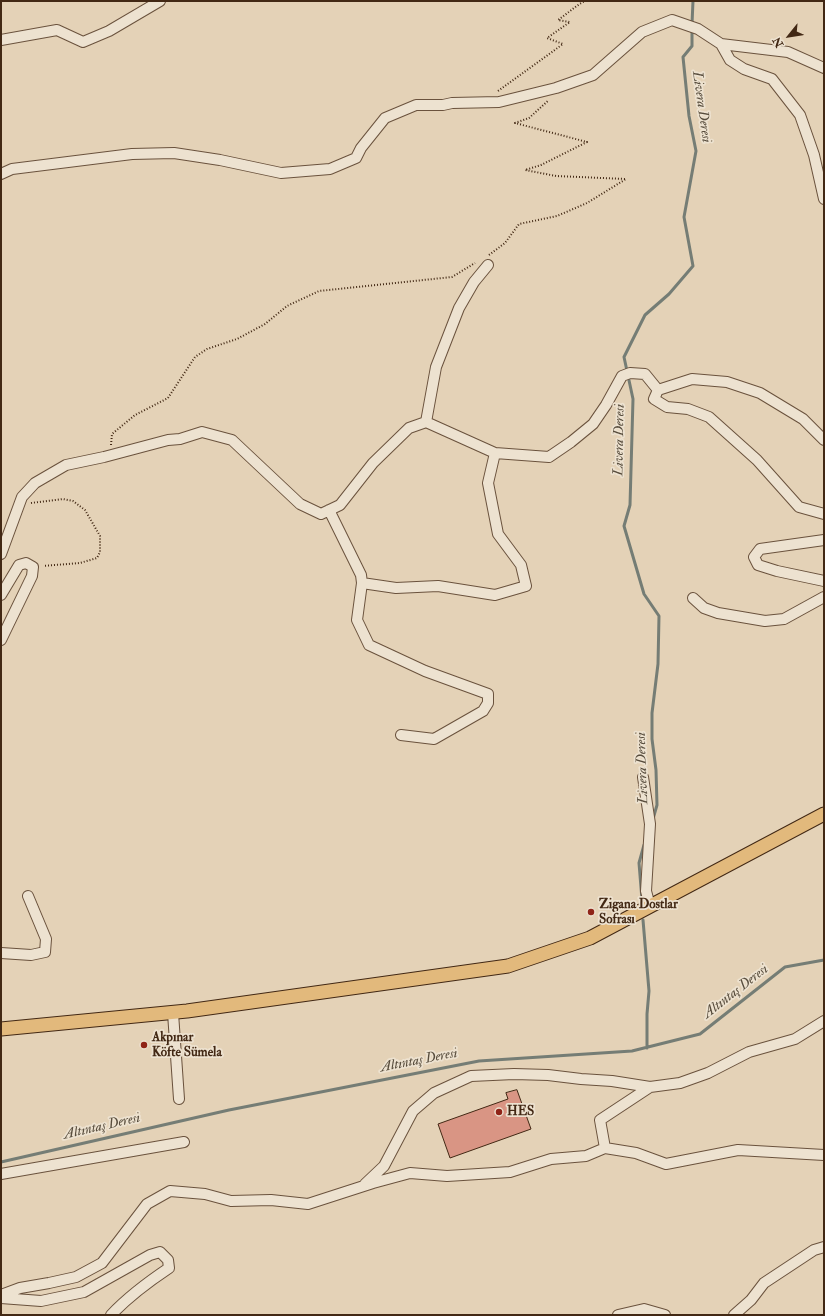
<!DOCTYPE html>
<html>
<head>
<meta charset="utf-8">
<style>
	body { margin:0 }
	#map { position:relative; width:825px; height:1316px; overflow:hidden; background:#e4d2b7; font-family:"IM FELL Double Pica",serif }
	canvas { display:block }
	.frame { position:absolute; inset:0; border:2px solid #422814; pointer-events:none }
	.north { position:absolute; left:769px; top:16px; width:40px; height:40px; -webkit-text-stroke:3px #ede2d0; paint-order:stroke; rotate:240deg; font-size:11px; font-weight:700; line-height:16px; text-align:center; color:#422814 }
	.north::after { content:''; display:block; margin:auto; width:14px; height:18px; background:#422814; clip-path:polygon(50% 0,100% 100%,50% 72%,0 100%) }
</style>
</head>
<body>
<div id="map">
<canvas width="825" height="1316"></canvas>
<div class="frame"></div>
<div class="north">N</div>
</div>
<script>
const ctx = document.querySelector('canvas').getContext('2d');
ctx.lineJoin = 'round';
function strokePath(path, color, width, dash) {
  ctx.strokeStyle = color;
  ctx.lineWidth = width;
  ctx.lineCap = dash ? 'butt' : 'round';
  ctx.setLineDash(dash || []);
  ctx.stroke(path);
}
function fill(path, color) {
  ctx.fillStyle = color;
  ctx.fill(path, 'evenodd');
}
function write(font, color, halo, rows, align = 'center') {
  ctx.font = font + ' "IM FELL Double Pica",serif';
  ctx.lineWidth = 3.5;
  ctx.setLineDash([]);
  ctx.textBaseline = 'middle';
  ctx.strokeStyle = halo;
  ctx.fillStyle = color;
  for (const [text, x, y, turn = 0] of rows) {
    ctx.save();
    ctx.translate(x, y);
    ctx.rotate((+turn || 0) * Math.PI / 180);
    ctx.textAlign = isNaN(turn) ? turn : align;
    if (halo) ctx.strokeText(text, 0, 0);
    ctx.fillText(text, 0, 0);
    ctx.restore();
  }
}
const stream = new Path2D(`
	M692,24l1,-23
	M653,819l4,-14 -1,-35 -4,-31v-26l6,-49 1,-48 -15,-22 -20,-68 6,-21 3,-106 -9,-42 21,-42 24,-21 24,-28 -9,-49 12,-66 -7,-35 -6,-59 9,-11v-16
	M642,900l-3,-37 5,-18
	M643,920l6,71 -2,23v34
	M1,1162l228,-52 250,-49 153,-10 68,-17 85,-67 39,-7`);
const building = new Path2D(`
	M517,1090l14,39 -81,29 -12,-34 70,-25 -2,-6z`);
const path = new Path2D(`
	M498,91l65,-47 -16,-6 23,-16 -12,-2c9,-6 17,-14 27,-19
	M489,255l16,-12 14,-19 38,-8 30,-13 39,-24 -70,-3 -31,-6 16,-5 46,-23 -72,-19 14,-5 20,-18
	M111,445l1,-11 23,-19 33,-17 27,-41 12,-8 30,-10 28,-15 22,-18 32,-15 133,-14 23,-14
	M31,503l32,-4 10,2 12,9 15,26v16l-3,6 -17,5 -37,3`);
const minor = new Path2D(`
	M1,40l56,-10 26,12 26,-11 51,-30
	M721,44l9,16 14,9 28,10 28,36 14,40 10,44
	M1,174l11,-5 120,-15 42,-1 46,7 61,13 49,-4 26,-11 5,-10 24,-30 31,-13h27l9,-2 47,-1 57,-14 37,-13 49,-43 30,-12 26,9 23,15 67,8 36,16
	M488,265l-14,17 -15,26 -23,59 -10,55 69,31 54,4 22,-15 22,-18 13,-19 16,-29 8,-3 15,1 13,16
	M824,440l-21,-21 -43,-26 -33,-11 -35,-3 -34,11 -4,9 13,8 21,2 21,8 48,43 42,47 25,7
	M329,510l32,65 1,8 -5,37 12,25 56,26 63,23v9l-5,8 -49,28 -33,-4
	M824,540l-64,9 -6,8 4,8 19,6 47,10
	M1,554l21,-57 13,-14 31,-18 38,-8 64,-17 12,-1 22,-7 30,8 68,64 21,10 19,-9 33,-42 36,-35 17,-6
	M362,583l34,5 42,-2 57,9 31,-9 -5,-21 -23,-31 -10,-51 7,-30
	M1,595l18,-30 7,-2 7,4 -1,9 -31,64
	M693,598l11,10 14,5 47,8 19,-2 40,-22
	M643,777l7,47 -4,67 4,15
	M1,953l30,2 14,-3 1,-13 -18,-43
	M173,1013l6,86
	M605,1148l-5,-28 50,-33
	M1,1174l183,-32
	M365,1184l19,-18 29,-55 21,-18 37,-17 43,-2 34,1 33,4 31,2 38,6 30,-4 28,-10 41,-21 46,-13 29,-18
	M1,1295l19,-7 29,-5 27,-6 26,-14 45,-59 23,-13 35,3 26,7 40,-1 37,4 65,-21 37,-10 37,3 63,-4 41,-13 35,-3 19,-8 31,5 30,11 72,-14 86,5
	M1,1298l40,3 43,-9 66,-37 10,-3 8,8 1,8c-21,14 -41,29 -58,47
	M618,1315l26,-6 21,6
	M734,1315l17,-15 13,-17 50,-33 10,-3`);
const major = new Path2D(`
	M1,1029l186,-18 321,-45 82,-28 234,-124`);
const markers = [
	[591,912,4,"#8f2418"],
	[144,1045,4,"#8f2418"],
	[499,1112,4,"#8f2418"]
];
const poiNames = [
	["Zigana Dostlar",599,905],
	["Sofrası",599,920],
	["Akpınar",152,1038],
	["Köfte Sümela",152,1053],
	["HES",507,1112]
];
const waterNames = [
	["Livera Deresi",701,107,82],
	["Livera Deresi",620,440,-89],
	["Livera Deresi",643,768,-92],
	["Altıntaş Deresi",736,992,-38],
	["Altıntaş Deresi",419,1061,-11],
	["Altıntaş Deresi",102,1127,-13]
];
strokePath(stream, '#757d75', 3);
fill(building, '#d99584');
strokePath(building, '#422814', 1);
strokePath(minor, '#6a523d', 12);
strokePath(major, '#422814', 15);
strokePath(path, '#422814', 2, [1, 2]);
strokePath(minor, '#ede2d0', 10);
strokePath(major, '#e2b97c', 13);
for (const [x, y, r, color] of markers) {
  const dot = new Path2D();
  dot.arc(x, y, r, 0, 2 * Math.PI);
  ctx.fillStyle = color;
  ctx.fill(dot);
  strokePath(dot, '#ede2d0', 1.5);
}
write('bold 13px', '#422814', '#ede2d0', poiNames, 'left');
write('italic 14px', '#574c3c', '#ede2d0', waterNames);
</script>
</body>
</html>
